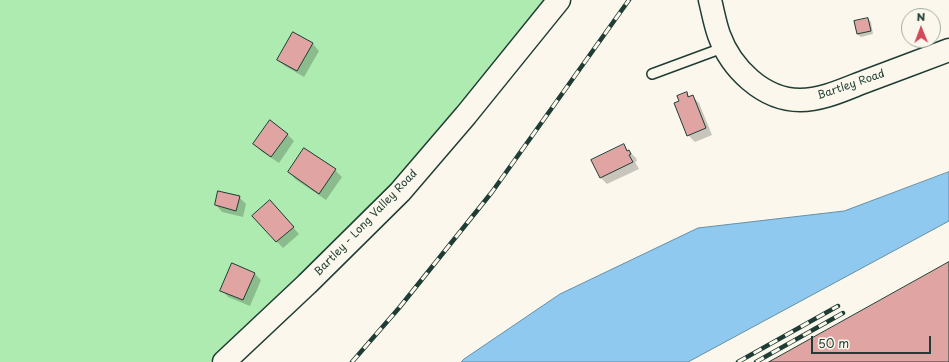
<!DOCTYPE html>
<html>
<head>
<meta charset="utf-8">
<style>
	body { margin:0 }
	#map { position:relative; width:949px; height:362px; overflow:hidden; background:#fbf7ec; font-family:"Playpen Sans",sans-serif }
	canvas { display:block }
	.north { position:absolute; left:901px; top:8px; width:40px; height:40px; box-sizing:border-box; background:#fbf7ec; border:1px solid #a3ada2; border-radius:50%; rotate:359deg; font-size:11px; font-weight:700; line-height:16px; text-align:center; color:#1f3d34 }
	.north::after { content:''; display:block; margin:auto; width:14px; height:18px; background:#d1495b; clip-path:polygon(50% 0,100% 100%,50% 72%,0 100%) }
	.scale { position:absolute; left:811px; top:336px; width:120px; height:18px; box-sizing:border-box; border:2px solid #1f3d34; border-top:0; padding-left:5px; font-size:12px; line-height:14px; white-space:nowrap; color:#1f3d34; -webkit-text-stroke:3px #fbf7ec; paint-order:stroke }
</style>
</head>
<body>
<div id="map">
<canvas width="949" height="362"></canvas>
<div class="north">N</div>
<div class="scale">50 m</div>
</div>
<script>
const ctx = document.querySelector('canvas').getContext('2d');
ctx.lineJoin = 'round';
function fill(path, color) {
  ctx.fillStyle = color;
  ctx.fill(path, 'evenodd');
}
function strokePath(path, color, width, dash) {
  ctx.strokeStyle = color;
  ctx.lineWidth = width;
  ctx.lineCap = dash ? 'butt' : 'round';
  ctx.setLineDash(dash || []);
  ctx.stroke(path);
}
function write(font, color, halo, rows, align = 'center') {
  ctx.font = font + ' "Playpen Sans",sans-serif';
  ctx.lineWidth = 3;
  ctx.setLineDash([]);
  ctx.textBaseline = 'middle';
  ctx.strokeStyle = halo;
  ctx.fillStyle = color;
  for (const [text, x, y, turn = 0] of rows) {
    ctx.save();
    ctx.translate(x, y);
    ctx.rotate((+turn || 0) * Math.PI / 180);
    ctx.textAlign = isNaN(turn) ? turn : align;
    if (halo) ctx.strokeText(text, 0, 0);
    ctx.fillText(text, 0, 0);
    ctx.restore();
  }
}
const green = new Path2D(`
	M0,0h547l-154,184 -91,92 -92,86h-210z`);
const water = new Path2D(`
	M949,172v49l-261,141h-227l3,-3 96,-65 138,-66 146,-17z`);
const shadow = new Path2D(`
	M868,19l3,3 2,12 -12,3 -4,-3z
	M294,33l19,11 6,7 -15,26 -19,-11 -7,-6z
	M686,93l4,4 2,-1 7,7 13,32 -17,7 -7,-7 -8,-34z
	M270,122l18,13 6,6 -15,22 -18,-12 -6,-7z
	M623,145l13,13 1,3 -2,1 4,7 -32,15 -6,-6z
	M304,149l31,21 7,7 -16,23 -31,-21 -6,-7z
	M239,197l7,7 -3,13 -21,-5 -6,-7z
	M276,208l23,26 -16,14 -30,-32z
	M254,273l7,7 -11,26 -22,-9 -6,-7z`);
const building = new Path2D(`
	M868,18l3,13 -14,3 -3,-13z
	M293,32l20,11 -16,28 -20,-11z
	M687,92l1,5 5,-2 13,33 -19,8 -13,-33 5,-2 -2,-5z
	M270,120l18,14 -17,23 -18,-13z
	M624,144l3,7 2,-1 2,4 -2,1 4,7 -33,16 -9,-18z
	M304,148l32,21 -17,25 -31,-22z
	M218,191l22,5 -4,15 -21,-6z
	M270,200l24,27 -18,15 -24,-26z
	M949,262v100h-180z
	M232,263l23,10 -12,27 -23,-9z`);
const lane = new Path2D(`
	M652,74l73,-27`);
const secondary = new Path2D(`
	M710,0c3,12 5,24 9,35 12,33 44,65 81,65 24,0 47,-12 69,-20 27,-10 53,-20 80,-30
	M224,362l83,-78 93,-92 66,-77 93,-115`);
const rail = new Path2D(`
	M352,362l47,-54 93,-116 137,-192
	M738,362l100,-56
	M756,362l87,-49`);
const streetNames = [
	["Bartley Road",851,85,-19],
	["Bartley - Long Valley Road",366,223,-46]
];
fill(green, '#aeebb1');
fill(water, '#90c9f0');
strokePath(water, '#6391a5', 1);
fill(shadow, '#0003');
fill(building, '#e0a5a3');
strokePath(building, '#1f3d34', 1);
strokePath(lane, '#1f3d34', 12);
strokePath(secondary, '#1f3d34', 25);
strokePath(lane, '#fbf7ec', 9);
strokePath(secondary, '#fbf7ec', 22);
strokePath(rail, '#1f3d34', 4.5);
strokePath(rail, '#fbf7ec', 3, [9]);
write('11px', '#1f3d34', '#fbf7ec', streetNames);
</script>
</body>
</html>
